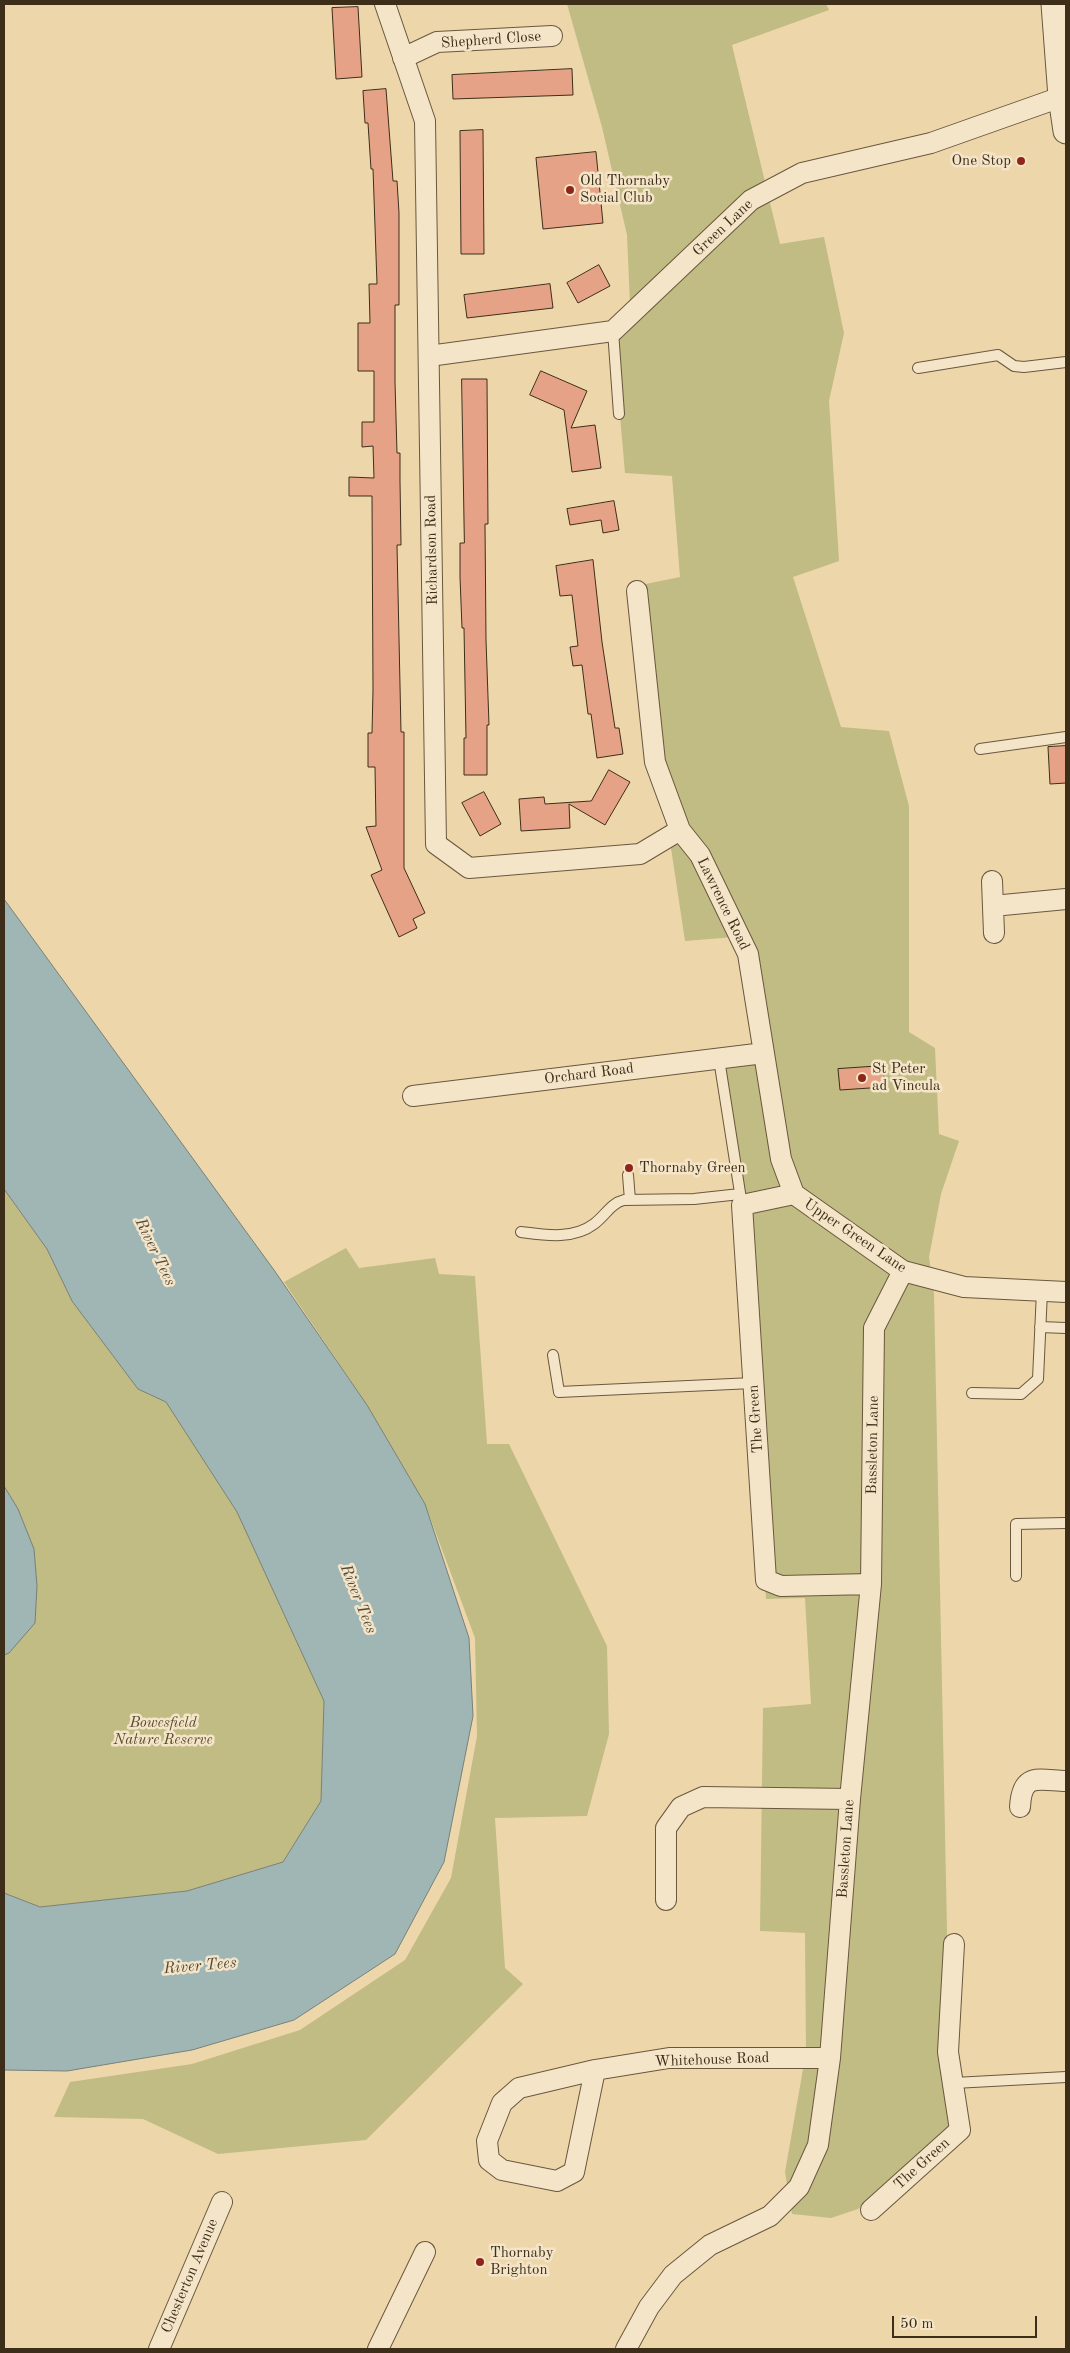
<!DOCTYPE html>
<html>
<head>
<meta charset="utf-8">
<style>
	body { margin:0 }
	#map { position:relative; width:1070px; height:2353px; overflow:hidden; background:#eed6ab; font-family:"Old Standard TT",serif }
	canvas { display:block }
	.frame { position:absolute; inset:0; border:5px solid #3d2e19; pointer-events:none }
	.scale { position:absolute; left:892px; top:2316px; width:145px; height:22px; box-sizing:border-box; border:2px solid #3d2e19; border-top:0; padding-left:6px; font-size:15px; line-height:18px; white-space:nowrap; color:#3d2e19; -webkit-text-stroke:4px #f4e4c8; paint-order:stroke }
</style>
</head>
<body>
<div id="map">
<canvas width="1070" height="2353"></canvas>
<div class="frame"></div>
<div class="scale">50 m</div>
</div>
<script>
const ctx = document.querySelector('canvas').getContext('2d');
ctx.lineJoin = 'round';
function fill(path, color) {
  ctx.fillStyle = color;
  ctx.fill(path, 'evenodd');
}
function strokePath(path, color, width, dash) {
  ctx.strokeStyle = color;
  ctx.lineWidth = width;
  ctx.lineCap = dash ? 'butt' : 'round';
  ctx.setLineDash(dash || []);
  ctx.stroke(path);
}
function write(font, color, halo, rows, align = 'center') {
  ctx.font = font + ' "Old Standard TT",serif';
  ctx.lineWidth = 5;
  ctx.setLineDash([]);
  ctx.textBaseline = 'middle';
  ctx.strokeStyle = halo;
  ctx.fillStyle = color;
  for (const [text, x, y, turn = 0] of rows) {
    ctx.save();
    ctx.translate(x, y);
    ctx.rotate((+turn || 0) * Math.PI / 180);
    ctx.textAlign = isNaN(turn) ? turn : align;
    if (halo) ctx.strokeText(text, 0, 0);
    ctx.fillText(text, 0, 0);
    ctx.restore();
  }
}
const green = new Path2D(`
	M567,4h259l3,6 -97,35 48,199 44,-7 20,96 -15,68 10,160 -46,16 48,150 48,4 20,75v226l26,16 4,86 20,7 -18,53 -12,63 5,37 17,832 -93,83 -27,9 -39,-4 -7,-42 21,-120 -1,-119 -45,-2 3,-223 48,-4 -6,-106 -39,1 -28,-393 -22,-150 42,-6 -23,-113 -50,4 -27,-179 -17,-177 39,-8 -8,-101 -47,-3 -13,-150 18,-19 -3,-69 -25,-108z
	M4,1189l43,60 25,52 66,88 28,13 71,110 87,189 -3,100 -38,61 -96,29 -147,16 -36,-14z
	M346,1248l13,20 76,-10 4,16 36,2 12,168h22l98,202 2,88 -22,82 -92,2 10,150 18,16 -157,156 -148,14 -75,-35 -89,-2 16,-35 122,-18 108,-34 105,-70 46,-82 26,-142 -2,-98 -50,-134 -58,-99 -83,-123z`);
const water = new Path2D(`
	M4,899l270,371 93,135 58,99 44,134 4,78 -29,146 -49,92 -101,66 -102,30 -125,21 -63,-1v-177l36,14 147,-16 96,-29 38,-61 3,-100 -87,-189 -71,-110 -28,-13 -66,-88 -25,-52 -43,-60z
	M4,1486l14,23 16,40 3,37 -2,37 -26,30 -5,2z`);
const building = new Path2D(`
	M358,7l4,70 -26,2 -4,-71z
	M572,69l1,26 -120,4 -1,-24z
	M386,89l7,92h4l2,32v92h-4v77l2,71h3v28l1,64h-4l4,187h3v136l21,45 -12,6 4,9 -18,9 -28,-62 11,-5 -16,-43 10,-1 -1,-59h-7v-34h4l1,-43 -1,-194h-23v-19l25,1 -1,-32 -11,1v-25h12v-51h-16v-48h12l-1,-39h8l-4,-115h-2l-3,-46h-3l-2,-32z
	M483,130l1,124h-23l-1,-123z
	M596,152l7,71 -60,6 -7,-71z
	M599,265l11,21 -32,17 -11,-20z
	M550,284l3,24 -86,10 -3,-23z
	M541,371l46,20 -16,37 24,-3 6,43 -29,4 -8,-62 -34,-15z
	M462,379h25l1,145h-3l1,116 3,85h-2v50h-23v-37h2l-2,-110h-2l-2,-51v-34h4z
	M614,501l5,29 -16,3 -2,-13 -31,5 -3,-16z
	M593,560l9,82 13,86h4l4,26 -26,4 -6,-44h-3l-6,-49 -9,1 -3,-19 8,-1 -6,-51 -12,1 -4,-30z
	M1066,746v37l-16,1 -2,-37z
	M609,770l21,12 -25,43 -36,-21 1,24 -49,3 -2,-32 25,-2 1,7 46,-3z
	M484,792l17,32 -21,12 -18,-33z
	M883,1066l2,21 -45,3 -2,-21z`);
const service = new Path2D(`
	M613,331l6,83
	M918,368l80,-13 16,11 10,1 42,-5
	M980,749l86,-12
	M719,1059l22,140
	M628,1175l2,25
	M521,1232c23,3 52,8 73,-8 11,-8 17,-21 30,-24l70,-1 46,-5
	M1040,1327l26,1
	M553,1355l6,37 194,-9
	M972,1393l49,1 17,-15 4,-88
	M1016,1576v-52l50,-1
	M954,2083l112,-6`);
const minor = new Path2D(`
	M385,4l40,117 11,723 33,24 171,-14 40,-24
	M403,58l34,-16 115,-6
	M429,356l184,-25 138,-131 51,-27 129,-30 130,-46
	M637,591l18,171 25,68 20,25 48,99 33,205 13,35
	M992,881l2,52
	M993,906l73,-7
	M413,1096l351,-43
	M794,1194l-52,11 24,375 15,6 90,-2
	M794,1194l109,77 61,16 102,5
	M1020,1807c2,-35 18,-27 46,-26
	M666,1900v-72l15,-21 22,-10 147,2
	M595,2070l-21,102 -17,9 -55,-11 -13,-10 -2,-19 15,-38 17,-15 76,-18 74,-12h161
	M871,2210l89,-80 -12,-78 6,-108
	M159,2349l63,-147
	M378,2349l47,-97
	M626,2349l23,-42 24,-32 37,-30 60,-29 29,-29 19,-42 12,-87 20,-259 21,-215 3,-256 29,-57`);
const tertiary = new Path2D(`
	M1054,4l7,93 5,34`);
const markers = [
	[1021,161,5,"#8f2418"],
	[570,190,5,"#8f2418"],
	[862,1078,5,"#8f2418"],
	[629,1168,5,"#8f2418"],
	[480,2262,5,"#8f2418"]
];
const streetNames = [
	["Shepherd Close",491,40,-4],
	["Green Lane",723,228,-43],
	["Richardson Road",432,550,-91],
	["Lawrence Road",723,904,64],
	["Orchard Road",589,1074,-7],
	["Upper Green Lane",855,1236,34],
	["The Green",756,1419,-94],
	["Bassleton Lane",873,1445,-89],
	["Bassleton Lane",846,1849,-86],
	["Whitehouse Road",712,2060,-2],
	["The Green",922,2164,-42],
	["Chesterton Avenue",190,2276,-67]
];
const poiNames = [
	["One Stop",1011,161,"right"],
	["Old Thornaby",580,181],
	["Social Club",580,198],
	["St Peter",872,1069],
	["ad Vincula",872,1086],
	["Thornaby Green",639,1168],
	["Thornaby",490,2253],
	["Brighton",490,2270]
];
const parkNames = [
	["Bowesfield",163,1723],
	["Nature Reserve",163,1740]
];
const waterNames = [
	["River Tees",155,1252,64],
	["River Tees",358,1599,68],
	["River Tees",200,1966,-5]
];
fill(green, '#c0bc84');
fill(water, '#9fb6b5');
strokePath(water, '#788077', 1);
fill(building, '#e6a286');
strokePath(building, '#3d2e19', 1);
strokePath(service, '#69583e', 12);
strokePath(minor, '#69583e', 22);
strokePath(tertiary, '#69583e', 27);
strokePath(service, '#f4e4c8', 10);
strokePath(minor, '#f4e4c8', 20);
strokePath(tertiary, '#f4e4c8', 25);
for (const [x, y, r, color] of markers) {
  const dot = new Path2D();
  dot.arc(x, y, r, 0, 2 * Math.PI);
  ctx.fillStyle = color;
  ctx.fill(dot);
  strokePath(dot, '#f4e4c8', 2);
}
write('15px', '#3d2e19', '#f4e4c8', streetNames);
write('15px', '#3d2e19', '#f4e4c8', poiNames, 'left');
write('italic 15px', '#574a2e', '#f4e4c8', parkNames);
write('italic 16px', '#514938', '#f4e4c8', waterNames);
</script>
</body>
</html>
